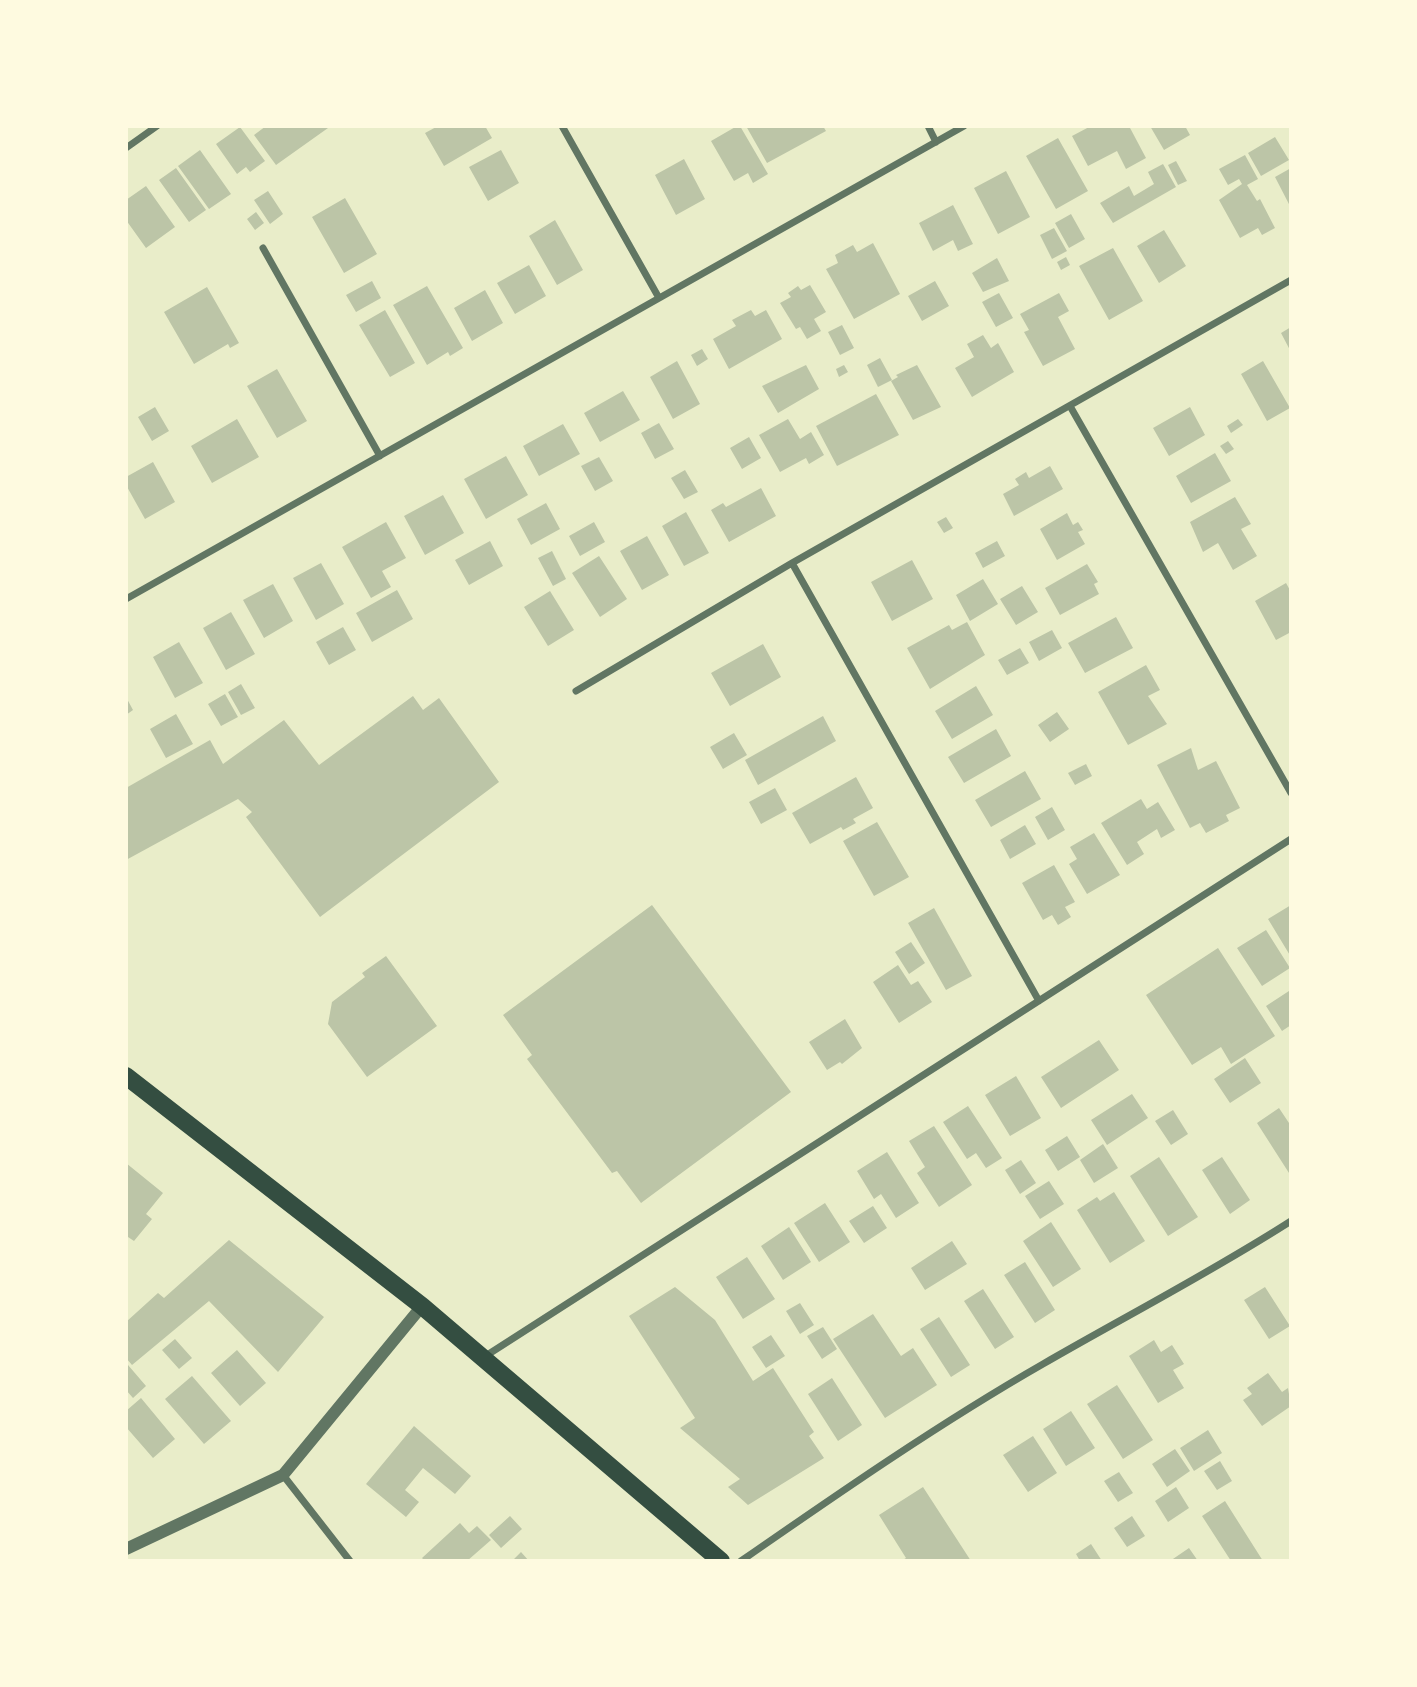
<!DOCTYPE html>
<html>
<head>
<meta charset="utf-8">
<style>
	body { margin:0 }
	#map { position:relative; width:1417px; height:1687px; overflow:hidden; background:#e9edc9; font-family:Quicksand,sans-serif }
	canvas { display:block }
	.frame { position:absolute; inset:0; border:128px solid #fefae0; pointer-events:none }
</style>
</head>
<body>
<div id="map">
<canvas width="1417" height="1687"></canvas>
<div class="frame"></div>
</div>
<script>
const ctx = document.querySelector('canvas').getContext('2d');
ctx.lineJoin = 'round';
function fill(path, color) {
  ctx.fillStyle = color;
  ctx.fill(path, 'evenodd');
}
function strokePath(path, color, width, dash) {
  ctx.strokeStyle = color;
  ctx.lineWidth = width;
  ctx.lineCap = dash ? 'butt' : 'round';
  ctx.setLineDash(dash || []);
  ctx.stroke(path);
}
const building = new Path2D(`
	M266,126h61l1,2 -52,37 -22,-30z
	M438,126h47l7,12 -48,28 -19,-33z
	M737,126h3l28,48 -15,9 -5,-10 -14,8 -23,-40z
	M746,126h77l3,5 -59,32z
	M1091,126h38l17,32 -20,11 -9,-18 -29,15 -16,-30z
	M1150,126h35l5,9 -26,15z
	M240,127l25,34 -15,11 -4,-5 -9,7 -21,-30z
	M1275,137l14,23 -28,16 -13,-23z
	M1058,138l30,53 -32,18 -30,-53z
	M200,150l31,44 -22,15 -31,-43z
	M501,150l18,33 -31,18 -19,-34z
	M1245,155l13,24 -11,6 10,16 3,-2 15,29 -13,7 -4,-7 -18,10 -21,-38 23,-16 -3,-5 -11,6 -9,-16z
	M684,159l21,40 -29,16 -21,-40z
	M1176,161l11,20 -9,4 -10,-20z
	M1163,164l13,23 -63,36 -13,-20 29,-17 5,10 20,-12 -6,-12z
	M176,168l30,42 -17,12 -30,-42z
	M1291,168v40l-16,-31z
	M1006,171l24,46 -32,17 -24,-46z
	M146,186l29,41 -29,21 -20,-28v-20z
	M268,191l15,23 -13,10 -16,-24z
	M345,198l32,56 -33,19 -32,-56z
	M953,205l20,39 -15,7 -5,-11 -20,11 -14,-28z
	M256,212l8,11 -9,7 -8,-11z
	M1071,214l14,25 -16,9 -14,-25z
	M555,220l28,50 -26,15 -28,-49z
	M1054,228l13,23 -15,8 -12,-24z
	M1164,230l22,36 -27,17 -22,-37z
	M873,243l27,51 -46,25 -28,-50 12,-6 -3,-8 18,-10 4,7z
	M1113,248l30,53 -34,19 -30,-54z
	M1066,257l4,8 -9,5 -4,-8z
	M997,258l12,23 -26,11 -11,-19z
	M529,265l17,31 -31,18 -18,-31z
	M372,281l9,17 -25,14 -10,-17z
	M935,281l14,25 -27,15 -14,-25z
	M810,285l16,27 -12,7 7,12 -14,8 -7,-12 -4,2 -16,-26 11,-6 -3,-4 10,-7 3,4z
	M427,286l36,62 -13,8 -2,-4 -21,13 -34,-60z
	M207,287l32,56 -9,5 -2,-4 -34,20 -30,-52z
	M485,290l18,33 -31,18 -18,-33z
	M999,293l14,25 -17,9 -14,-25z
	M1059,293l10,18 -11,6 17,32 -32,17 -19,-34 5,-2 -9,-16z
	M385,310l30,53 -25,14 -31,-52z
	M751,310l4,6 11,-6 16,29 -53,30 -16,-30 23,-13 -4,-6z
	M842,325l12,23 -14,7 -12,-23z
	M1291,327v25l-10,-19z
	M983,335l8,13 7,-5 16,29 -42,25 -17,-29 19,-11 -7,-13z
	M702,349l6,10 -11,7 -6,-11z
	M880,358l12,22 -14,7 -11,-22z
	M677,361l23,43 -27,15 -23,-42z
	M1263,361l27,47 -23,13 -26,-47z
	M806,365l13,24 -41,24 -16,-27z
	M844,365l4,7 -9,5 -3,-8z
	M917,365l24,42 -28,13 -22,-39 7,-4 -2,-2z
	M277,369l30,52 -30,17 -30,-52z
	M623,391l17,29 -40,22 -16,-29z
	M876,394l23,41 -62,31 -21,-40z
	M155,407l14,24 -17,10 -14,-24z
	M1190,407l15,28 -36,21 -16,-28z
	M237,419l22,38 -47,26 -21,-37z
	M788,419l12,20 11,-7 13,23 -15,9 -3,-6 -26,14 -21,-37z
	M1238,419l5,6 -12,8 -4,-7z
	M659,423l15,26 -19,10 -14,-26z
	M563,424l17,30 -41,22 -16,-30z
	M749,437l12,21 -19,11 -12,-21z
	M1228,441l6,8 -8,5 -6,-8z
	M1215,453l16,28 -40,22 -15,-27z
	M506,456l22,39 -42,24 -22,-40z
	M599,457l14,24 -18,10 -14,-25z
	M153,462l22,40 -30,17 -19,-34v-8z
	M1050,466l13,23 -49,27 -11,-22 16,-9 -4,-6 11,-7 3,6z
	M685,470l13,22 -14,7 -13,-21z
	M761,488l15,28 -47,26 -18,-32 12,-7 3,4z
	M443,495l21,38 -39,22 -21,-39z
	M1235,497l16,27 -10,5 16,27 -24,14 -15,-27 -15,9 -13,-30z
	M546,503l14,26 -29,16 -14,-26z
	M686,512l23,41 -25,13 -22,-40z
	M1067,513l6,12 5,-3 5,8 -5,2 7,12 -28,16 -17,-31z
	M946,517l7,11 -9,5 -7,-11z
	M386,522l20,36 -24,13 9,16 -20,11 -29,-51z
	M594,522l11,20 -25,14 -11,-20z
	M647,536l22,39 -27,15 -22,-39z
	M490,541l13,25 -34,19 -14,-25z
	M997,541l8,15 -22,12 -8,-15z
	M552,551l14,28 -13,7 -15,-28z
	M599,556l28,43 -27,18 -28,-44z
	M912,560l21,39 -41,22 -21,-39z
	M321,563l23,41 -28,16 -23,-42z
	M1087,564l11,18 -4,2 5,10 -39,21 -15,-27z
	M983,579l15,25 -28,17 -14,-26z
	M1286,583l5,9v40l-15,8 -21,-39z
	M273,584l20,37 -29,17 -21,-38z
	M1022,586l16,26 -22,13 -16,-26z
	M397,590l16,29 -41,23 -16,-29z
	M550,591l24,39 -26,16 -24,-39z
	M231,612l24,42 -29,16 -23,-42z
	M1116,617l17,31 -48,25 -17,-30z
	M967,622l18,33 -55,34 -23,-41 42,-23 3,5z
	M343,627l13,23 -27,15 -13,-23z
	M1052,630l10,18 -23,13 -10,-19z
	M179,642l24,41 -28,15 -22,-41z
	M763,644l18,33 -51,29 -19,-33z
	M1020,648l9,15 -22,12 -9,-15z
	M1146,665l14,25 -12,6 19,28 -39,21 -30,-53z
	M241,684l14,24 -14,7 -13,-23z
	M976,686l17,29 -41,24 -17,-28z
	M225,694l13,23 -17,9 -13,-22z
	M413,696l10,14 16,-12 60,84 -179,135 -74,-100 6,-5 -14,-13 -112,61v-72l84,-48 13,24 61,-44 35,45z
	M126,697l7,13 -7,5z
	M1057,712l12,17 -19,13 -12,-17z
	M176,714l17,30 -27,14 -16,-29z
	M823,716l13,25 -78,44 -13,-25z
	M996,729l15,27 -47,27 -16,-26z
	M734,733l13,22 -24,14 -13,-22z
	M1191,748l7,22 18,-9 24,47 -14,7 3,6 -23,12 -6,-10 -10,5 -33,-63z
	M1086,764l6,12 -17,9 -7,-12z
	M1025,771l16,28 -50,28 -16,-27z
	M856,777l17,31 -20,11 3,4 -13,7 -2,-3 -31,17 -18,-31z
	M775,788l12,22 -26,14 -12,-22z
	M1141,799l6,10 11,-7 17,28 -14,8 -4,-9 -20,13 7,12 -17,11 -26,-42z
	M1052,807l13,23 -17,10 -13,-23z
	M877,822l32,55 -35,19 -31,-55z
	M1025,825l11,19 -26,15 -10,-19z
	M1094,833l26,42 -33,19 -18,-30 8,-5 -7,-12z
	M1054,865l21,37 -10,5 6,10 -13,8 -6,-10 -9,5 -21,-37z
	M652,905l139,187 -150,111 -24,-32 -5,2 -85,-114 5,-4 -29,-40z
	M1291,905v52l-23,-38z
	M934,908l38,68 -26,14 -38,-67z
	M1266,930l24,38 -28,18 -25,-38z
	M911,942l14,21 -16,11 -14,-22z
	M1218,948l57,88 -44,28 -10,-17 -29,18 -46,-70z
	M386,956l51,70 -70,51 -39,-53 4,-22 33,-25 -3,-4z
	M898,965l13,20 7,-4 14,21 -33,21 -26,-41z
	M1289,991l2,34 -9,6 -16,-25z
	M845,1019l17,29 -20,16 -2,-2 -13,8 -18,-28z
	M1099,1040l20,30 -58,38 -20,-31z
	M1245,1058l16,25 -31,20 -16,-24z
	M1016,1076l25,42 -31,18 -25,-41z
	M1132,1094l16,24 -41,27 -16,-25z
	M968,1106l34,52 -16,10 -10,-15 -9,6 -24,-37z
	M1279,1108l12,18 -2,47 -32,-50z
	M1173,1110l15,24 -17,11 -16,-24z
	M934,1126l38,59 -33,22 -22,-34 8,-6 -16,-26z
	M1067,1136l13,21 -22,14 -13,-21z
	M1103,1144l15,24 -24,15 -14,-23z
	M887,1152l32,51 -23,15 -15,-24 -7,5 -17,-28z
	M1159,1157l39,60 -30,19 -38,-60z
	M1222,1157l28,43 -20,14 -28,-44z
	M1021,1160l15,23 -16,11 -15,-24z
	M126,1163l37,30 -17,21 6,5 -18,22 -6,-4 -2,3z
	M1049,1181l15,23 -24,15 -15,-23z
	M1114,1192l31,49 -35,22 -33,-53 20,-13 3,4z
	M825,1203l25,39 -31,20 -25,-39z
	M873,1206l14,22 -23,15 -15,-22z
	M1051,1222l30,47 -28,18 -30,-46z
	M789,1227l22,35 -28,18 -22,-34z
	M229,1240l95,77 -46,55 -69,-71 -77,64 -6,-7v-36l32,-29 6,5z
	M952,1241l15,23 -42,26 -14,-22z
	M747,1257l28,42 -32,20 -27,-42z
	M1025,1262l30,48 -20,13 -31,-48z
	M675,1287l40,33 38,61 20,-13 41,64 -5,4 15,22 -76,47 -20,-18 12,-8 -60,-51 15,-10 -66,-102z
	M1265,1287l25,39 -21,13 -25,-39z
	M983,1289l31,48 -19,12 -31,-48z
	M800,1303l14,22 -14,9 -14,-23z
	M873,1314l28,42 12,-8 24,37 -52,33 -52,-79z
	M939,1317l31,48 -19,12 -31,-48z
	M823,1327l14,22 -15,10 -15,-23z
	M771,1335l14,21 -19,12 -14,-21z
	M175,1339l17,19 -13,11 -17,-19z
	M1154,1340l7,12 11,-7 12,19 -11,6 11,18 -26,15 -29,-47z
	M237,1350l29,33 -26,23 -29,-33z
	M128,1365l18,21 -13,12 -7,-8z
	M1268,1373l14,19 6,-4 3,18 -29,20 -19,-26 9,-6 -5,-6z
	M192,1376l39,45 -27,23 -39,-45z
	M832,1378l30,47 -24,16 -30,-47z
	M1117,1385l36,55 -30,19 -36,-55z
	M141,1398l34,41 -22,19 -27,-31v-16z
	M1071,1411l24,37 -29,18 -23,-37z
	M414,1426l57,50 -16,18 -32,-26 -18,22 14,12 -13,15 -40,-33z
	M1208,1430l14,23 -28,18 -14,-23z
	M1033,1436l24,37 -29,19 -25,-37z
	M1175,1449l15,22 -23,16 -15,-23z
	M1220,1461l12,20 -15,9 -13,-19z
	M1119,1472l14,21 -15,9 -14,-21z
	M923,1487l48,74h-70l5,-3 -27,-43z
	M1176,1487l13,21 -21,14 -13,-21z
	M1225,1501l38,60h-32l-29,-45z
	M510,1516l12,13 -21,19 -12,-13z
	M1132,1516l13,20 -18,11 -13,-19z
	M460,1523l9,10 8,-7 14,14 -24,21h-42l-3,-3z
	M1091,1544l11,17h-22l-4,-7z
	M1189,1548l9,13h-28z
	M521,1552l8,9h-17z`);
const minor = new Path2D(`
	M562,126l97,172
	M928,126l8,16
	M126,148l31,-22
	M263,248l117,208
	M1070,406l221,387
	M792,563l247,438
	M126,599l838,-473
	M576,691l216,-128 499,-283
	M484,1357l807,-518
	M283,1475l67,86
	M741,1561c98,-68 199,-138 302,-197 83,-48 167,-91 248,-143`);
const tertiary = new Path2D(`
	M126,1549l157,-74 139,-169`);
const primary = new Path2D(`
	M126,1076l296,230 299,255`);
fill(building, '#bcc5a7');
strokePath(minor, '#617663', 7);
strokePath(tertiary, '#617663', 12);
strokePath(primary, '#344e41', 18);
</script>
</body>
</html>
